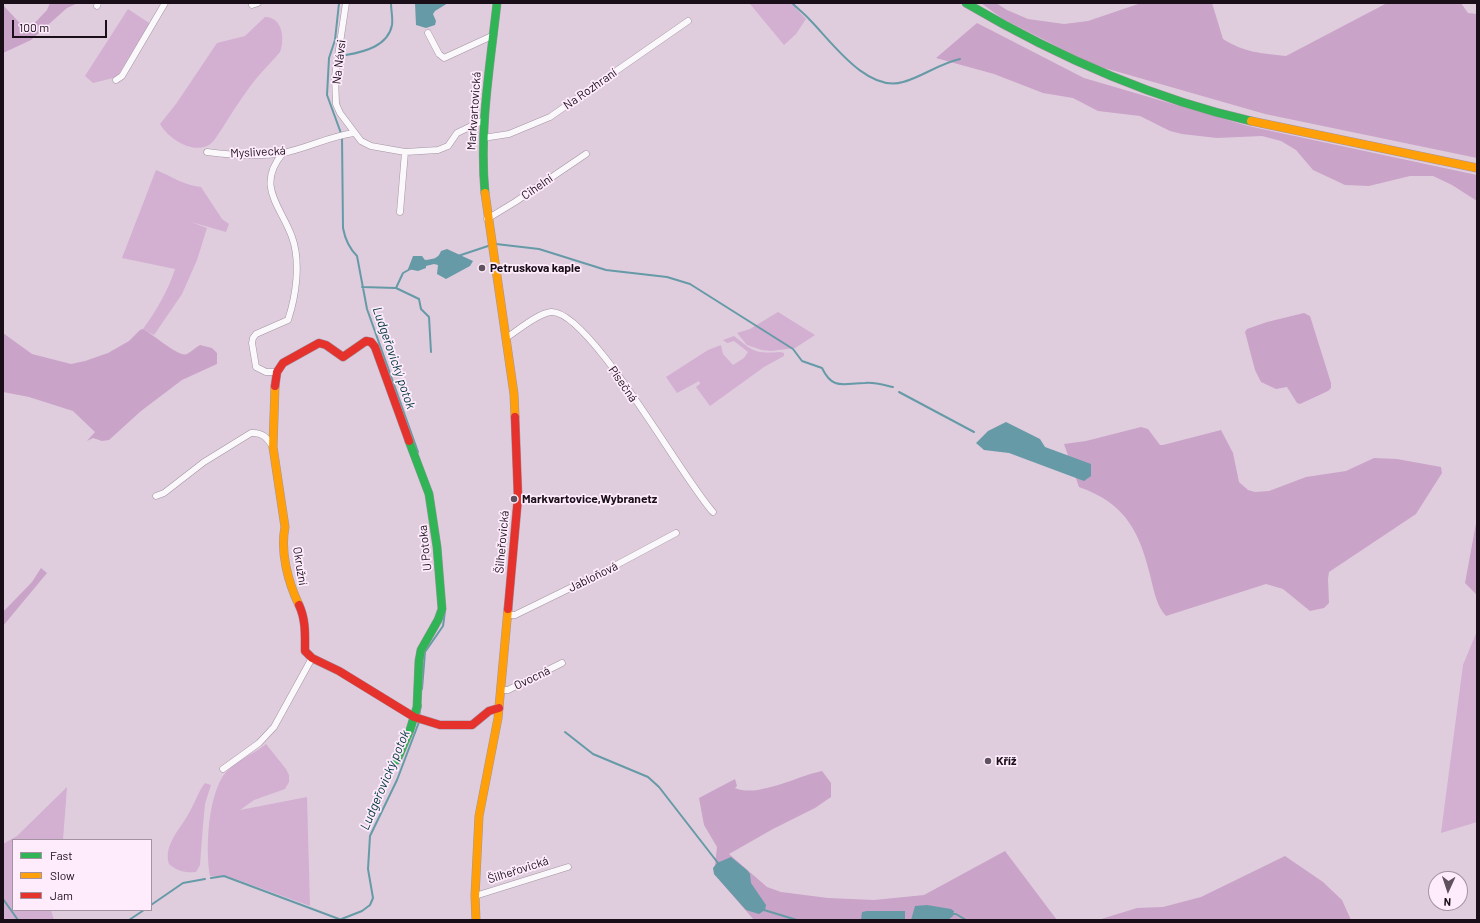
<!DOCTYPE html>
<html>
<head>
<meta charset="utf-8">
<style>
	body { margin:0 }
	#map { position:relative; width:1480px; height:923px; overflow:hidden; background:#dfcdde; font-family:Barlow,sans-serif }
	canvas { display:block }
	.frame { position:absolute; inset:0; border:4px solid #1a0e19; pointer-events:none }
	.legend { position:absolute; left:12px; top:839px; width:140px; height:72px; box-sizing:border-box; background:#feecfc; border:1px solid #a393a1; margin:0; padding:5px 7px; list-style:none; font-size:12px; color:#1a0e19 }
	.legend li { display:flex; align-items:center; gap:8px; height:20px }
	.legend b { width:20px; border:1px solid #a393a1 }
	.north { position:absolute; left:1428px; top:871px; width:40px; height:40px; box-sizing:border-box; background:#feecfc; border:1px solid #a393a1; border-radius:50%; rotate:183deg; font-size:11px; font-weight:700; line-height:16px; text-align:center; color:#1a0e19 }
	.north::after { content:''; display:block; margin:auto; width:14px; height:18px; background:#5f515e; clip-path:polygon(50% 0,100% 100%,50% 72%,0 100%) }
	.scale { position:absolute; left:12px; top:20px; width:95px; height:18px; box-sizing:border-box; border:2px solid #1a0e19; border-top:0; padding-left:5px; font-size:12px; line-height:14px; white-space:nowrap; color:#1a0e19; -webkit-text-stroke:3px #feecfc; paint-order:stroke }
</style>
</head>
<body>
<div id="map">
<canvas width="1480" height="923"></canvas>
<div class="frame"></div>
<ul class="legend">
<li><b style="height:5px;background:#30b455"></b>Fast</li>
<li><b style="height:5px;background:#ff9f0a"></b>Slow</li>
<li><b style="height:5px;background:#e5322d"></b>Jam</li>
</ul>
<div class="north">N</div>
<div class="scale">100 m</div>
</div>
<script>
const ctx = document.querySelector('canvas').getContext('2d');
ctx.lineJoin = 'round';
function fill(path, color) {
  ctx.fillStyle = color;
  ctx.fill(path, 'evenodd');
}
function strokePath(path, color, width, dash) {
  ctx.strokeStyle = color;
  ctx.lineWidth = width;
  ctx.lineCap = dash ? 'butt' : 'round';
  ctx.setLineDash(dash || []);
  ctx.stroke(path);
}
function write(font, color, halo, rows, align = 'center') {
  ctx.font = font + ' Barlow,sans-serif';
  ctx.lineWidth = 3.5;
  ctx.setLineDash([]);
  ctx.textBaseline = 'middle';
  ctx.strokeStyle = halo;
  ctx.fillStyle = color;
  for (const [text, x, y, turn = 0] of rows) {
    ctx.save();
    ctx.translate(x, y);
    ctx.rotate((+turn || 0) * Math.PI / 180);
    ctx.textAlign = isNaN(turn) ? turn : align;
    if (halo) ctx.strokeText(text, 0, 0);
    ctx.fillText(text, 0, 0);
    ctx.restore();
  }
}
const green = new Path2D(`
	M751,3h40l15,16 -10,15 -12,11 -34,-41z
	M128,9l21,14v1l-32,53 -24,6 -8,-7z
	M265,17c18,0 20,23 15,35 -9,11 -20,21 -28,32 -11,14 -20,29 -29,43 -5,7 -9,16 -16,19 -17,7 -39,-8 -47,-22l16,-20 41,-61 28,-7z
	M156,170c17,7 27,15 45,17l21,32 7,5 -3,8 -35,-10 16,6 -10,32 -15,34 -28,41 -11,-6c13,-18 25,-38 32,-60l-53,-11z
	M778,312l37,23 -20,13 -24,3 -9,-1 -15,-5 -10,-12 13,-4z
	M734,336c19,15 20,18 46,16l4,1v3l-20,11 -54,39 -14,-19 4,-3 -1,-3 -22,12 -11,-16 42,-27 13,-5 2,9 10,11 11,-7 4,-6 -14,-11 -7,2 -4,-3z
	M1477,631v191l-36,11 22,-168z
	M266,744l20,25 3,6v7l-4,7 -31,11 -14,10 67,-13 3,109 -83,-30h-17c-5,-26 -2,-83 16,-104 11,-12 28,-18 40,-28z
	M205,783l6,2 -6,19 -2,21 -3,40 -4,7c-11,1 -19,-1 -27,-8 -6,-19 12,-36 20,-51 6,-10 9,-21 16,-30z
	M67,787l-4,53h-50v70h38l3,10h-51v-76l14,-8z`);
const forest = new Path2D(`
	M50,3h28l-11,5 -36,32 -28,13v-48l24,26 20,-21z
	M981,3h15l11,7 21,9 36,5 24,-3 53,-18h71l11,36c23,14 37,14 63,17l101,-53h74l7,10 9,1v144l-212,-44 -171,-49 -91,-46z
	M977,23l107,55 164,48 229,49v26l-25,-16 -19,-9h-23l-41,10 -24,-1 -32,-15 -17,-20 -15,-9 -19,-5 -45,2 -35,-4 -12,-3 -30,-15 -42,-5 -25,-13 -30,-5 -49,-19 -58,-16z
	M1304,313l6,3 21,67v5l-3,3 -28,13 -3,-1 -10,-16 -11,2 -15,-7 -6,-12 -10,-38 2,-3 20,-7z
	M143,329c10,5 36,29 44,25 4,-2 9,-7 13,-9l12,3 5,5v11l-35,16 -41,31 -32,29 -7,1 -9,-3 -6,3 8,-9 -22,-21 -44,-14 -26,-5v-59l29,21 39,10 14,-3 23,-8 21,-12 11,-11z
	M1141,427l7,2 12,16h3l58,-15 12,23 6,29 9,8 7,2 14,-1 37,-14 40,-6 28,-13 23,1 44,8 1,6 -26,41 -87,58 -1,7 1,24 -5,5 -14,3 -27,-22 -17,-5 -100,32c-9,-9 -12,-25 -15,-37 -11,-46 -24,-75 -72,-92l-15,-43 22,-3z
	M1477,518v77l-12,-12z
	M41,568l6,5 -44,53v-14l29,-30z
	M822,771l9,12v14l-16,11 -42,21 -44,25 38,33 14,5 47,6 46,2 50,-5 81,-44 52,69h-303l-40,-46 3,-27 -13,-22 -5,-27 36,-19 2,7 -2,2c23,10 62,-12 87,-17z
	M1285,856l38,26 19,18 9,20h-253l39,-12 26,-1 38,-10z`);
const water = new Path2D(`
	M415,3h33l-13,8 -2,3 3,7 -1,4 -9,3 -10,-3z
	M447,249l26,12 -3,5 -24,13 -9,-5 1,-9 -4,-1 -8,2v2l-8,3 -10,-2 5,-13h9l3,4c8,-1 13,-1 16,-9z
	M1006,422l34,17 5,8 46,17v12l-7,5 -75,-28 -25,-3 -8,-7 12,-12z
	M731,857l16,13 3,4 1,9 15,22 -1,5 -6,4 -13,-4 -32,-36 -1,-6 4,-5z
	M927,905l24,4 3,2 -1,5 -5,4h-37l4,-14z
	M867,911h38v9h-44l1,-8z`);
const stream = new Path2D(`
	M339,3l-4,37 -6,18 -2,37 15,41 1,92c2,11 6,20 14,28l10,53 51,143
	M792,3c6,6 13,11 18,17 21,21 57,73 93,62 19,-5 35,-18 57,-23
	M346,55c18,-3 42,-9 46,-30 1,-7 -1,-15 -1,-22
	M496,244l43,5 67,21 61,7 23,7 103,65 9,12 20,7c11,23 22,15 43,15 9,-1 19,2 28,4
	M458,256l30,-10
	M362,287l34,1 7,-15 9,-5
	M396,288l23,11 2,10 8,8 2,35
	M899,392l75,40
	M422,689l3,-37 18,-26 2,-15
	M419,716l2,-11
	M565,732l28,22 55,23 11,10 59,76
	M211,878l13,-2 115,43
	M3,899l15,21
	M151,905l32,-22 22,-4
	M764,910l33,10
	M951,914h5l10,6
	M129,920l15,-10
	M339,920l23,-9 8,-6 3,-7 -5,-29 2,-33 27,-56 22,-58`);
const street = new Path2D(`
	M346,3l-11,73 1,28 4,9 21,28 10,5 34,6 33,-2 10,-4 9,-13 27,-13
	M252,5l6,-2
	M97,6l1,-3
	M428,33l11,21 5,4 50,-23
	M116,80l6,-4 43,-73
	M483,138l26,-4 41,-17 138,-96
	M207,152c24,3 52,5 76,1 25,-5 47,-17 71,-20
	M400,212l5,-60
	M487,219l28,-17 71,-48
	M506,338c11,-7 32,-25 45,-26 38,-3 132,168 162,200
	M277,372h-11l-10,-5 -4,-24 1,-5 3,-4 32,-14c8,-24 13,-58 4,-83 -11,-31 -37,-51 -9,-84
	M156,496l8,-3 40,-31 47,-29c12,-1 16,5 22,14
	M508,615h7l90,-44 71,-38
	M501,690h7l54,-27
	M223,769l36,-26 15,-16 38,-69
	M475,896l93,-29`);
const fast = new Path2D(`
	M966,3c90,53 184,95 285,118
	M485,193c-6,-63 5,-127 12,-190
	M397,760l13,-30 7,-23 2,-46 2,-11 17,-30 4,-11 -5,-62 -8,-53 -20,-53`);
const slow = new Path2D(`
	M1251,121l226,47
	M485,193l29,201 1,23
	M275,386l-2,61 12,80c-5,25 3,55 14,78
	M476,920l-1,-24 4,-80 19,-98 10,-109`);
const jam = new Path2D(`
	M275,386l2,-14 6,-9 36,-20 7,2 17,12 23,-16 5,1 4,5 34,94
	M299,605c7,15 6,30 6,46l7,7 27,13 75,46 26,8h32l17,-14 10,-3
	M508,609l10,-112 -3,-80`);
const markers = [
	[482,268,4,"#5f515e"],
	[514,499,4,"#5f515e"],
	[988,761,4,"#5f515e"]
];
const streetNames = [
	["Na Návsi",339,62,-83],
	["Na Rozhraní",590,89,-35],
	["Markvartovická",474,111,-86],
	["Myslivecká",258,152,-3],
	["Cihelní",537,187,-35],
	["Písečná",623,384,55],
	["Šilheřovická",502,542,-85],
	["U Potoka",425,548,-96],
	["Okružní",300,566,81],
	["Jabloňová",593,577,-26],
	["Ovocná",532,678,-26],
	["Šilheřovická",518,870,-18]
];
const poiNames = [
	["Petruskova kaple",490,268],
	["Markvartovice,Wybranetz",522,499],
	["Kříž",996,761]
];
const waterNames = [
	["Ludgeřovický potok",394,358,71],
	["Ludgeřovický potok",385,780,-67]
];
fill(green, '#d3afd1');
fill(forest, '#caa3c8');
fill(water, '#669aa7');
strokePath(stream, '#669aa7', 2);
strokePath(street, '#a294a1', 7);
strokePath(fast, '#a294a1', 9);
strokePath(slow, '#a294a1', 9);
strokePath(jam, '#a294a1', 9);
strokePath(street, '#faf8fa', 6);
strokePath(fast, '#30b455', 8);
strokePath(slow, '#ff9f0a', 8);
strokePath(jam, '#e5322d', 8);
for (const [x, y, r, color] of markers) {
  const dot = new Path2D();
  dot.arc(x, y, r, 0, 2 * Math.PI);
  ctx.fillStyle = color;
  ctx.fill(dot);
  strokePath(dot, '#feecfc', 1.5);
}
write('12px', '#1a0e19', '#feecfc', streetNames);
write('bold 12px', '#1a0e19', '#feecfc', poiNames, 'left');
write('italic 13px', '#02383e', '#feecfc', waterNames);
</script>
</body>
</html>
